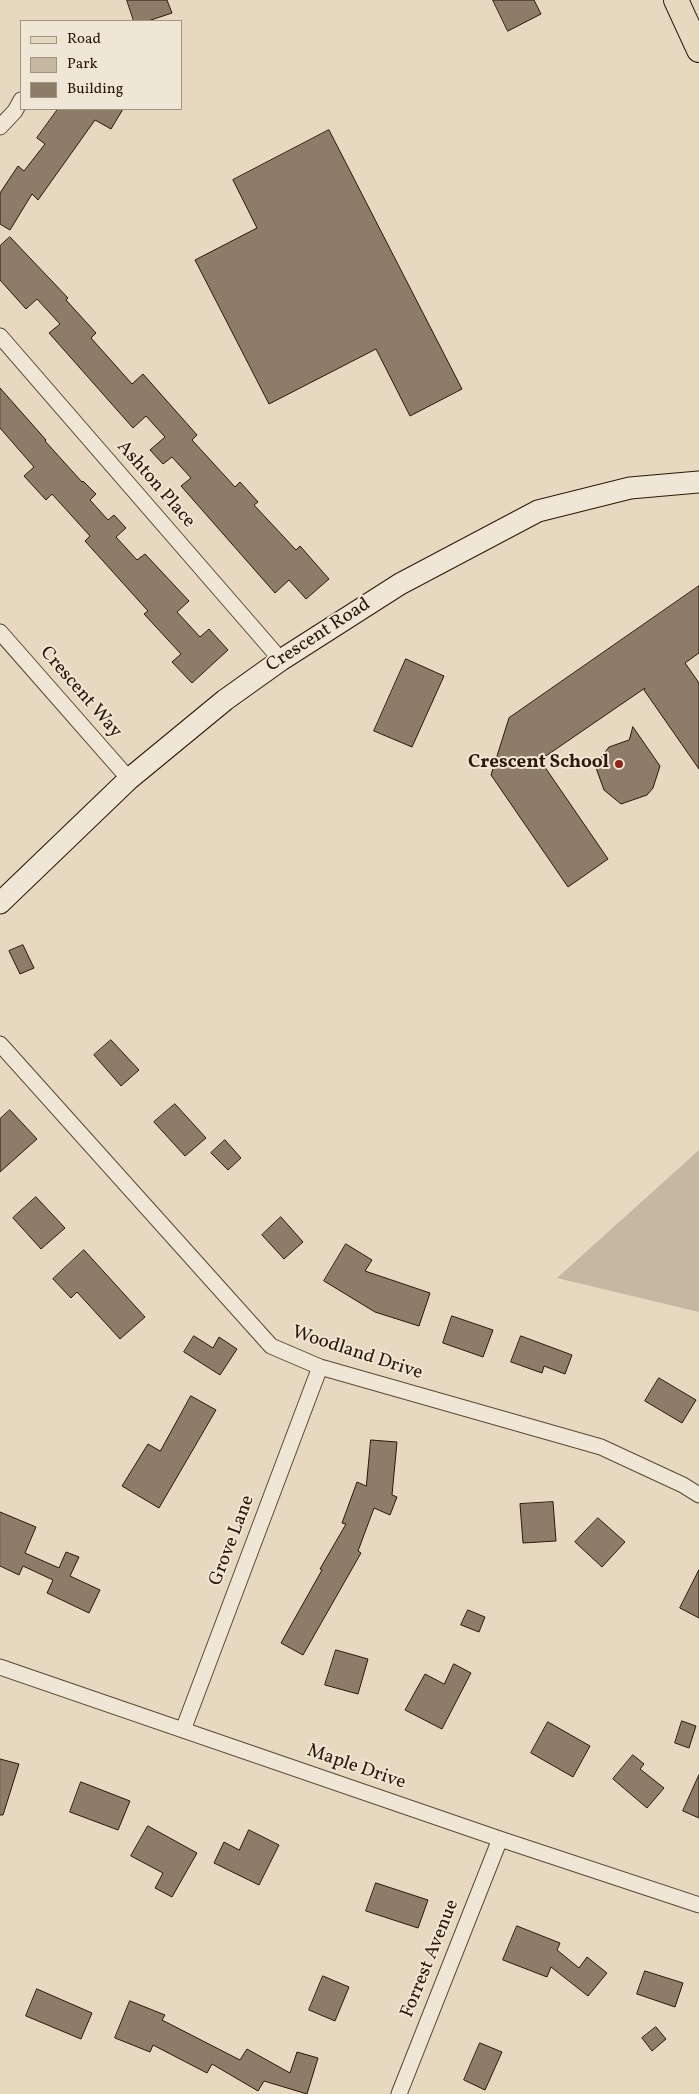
<!DOCTYPE html>
<html>
<head>
<meta charset="utf-8">
<style>
	body { margin:0 }
	#map { position:relative; width:699px; height:2094px; overflow:hidden; background:#e6d9bf; font-family:Vollkorn,serif }
	canvas { display:block }
	.legend { position:absolute; left:20px; top:20px; width:162px; height:90px; box-sizing:border-box; background:#efe6d5; border:1px solid #a19483; margin:0; padding:6px 9px; list-style:none; font-size:15px; color:#2c1808 }
	.legend li { display:flex; align-items:center; gap:10px; height:25px }
	.legend b { width:25px; border:1px solid #a19483 }
</style>
</head>
<body>
<div id="map">
<canvas width="699" height="2094"></canvas>
<ul class="legend">
<li><b style="height:6px;background:#e6d9bf"></b>Road</li>
<li><b style="height:14px;background:#c6b8a0"></b>Park</li>
<li><b style="height:14px;background:#8d7c67"></b>Building</li>
</ul>
</div>
<script>
const ctx = document.querySelector('canvas').getContext('2d');
ctx.lineJoin = 'round';
function fill(path, color) {
  ctx.fillStyle = color;
  ctx.fill(path, 'evenodd');
}
function strokePath(path, color, width, dash) {
  ctx.strokeStyle = color;
  ctx.lineWidth = width;
  ctx.lineCap = dash ? 'butt' : 'round';
  ctx.setLineDash(dash || []);
  ctx.stroke(path);
}
function write(font, color, halo, rows, align = 'center') {
  ctx.font = font + ' Vollkorn,serif';
  ctx.lineWidth = 4;
  ctx.setLineDash([]);
  ctx.textBaseline = 'middle';
  ctx.strokeStyle = halo;
  ctx.fillStyle = color;
  for (const [text, x, y, turn = 0] of rows) {
    ctx.save();
    ctx.translate(x, y);
    ctx.rotate((+turn || 0) * Math.PI / 180);
    ctx.textAlign = isNaN(turn) ? turn : align;
    if (halo) ctx.strokeText(text, 0, 0);
    ctx.fillText(text, 0, 0);
    ctx.restore();
  }
}
const green = new Path2D(`
	M699,1150v162l-142,-34z`);
const building = new Path2D(`
	M127,0h40l5,13 -24,8h-14z
	M493,0h41l7,14 -33,17z
	M58,109h65l-12,20 -16,-9 -57,80 -6,-6 -22,36 -10,-6v-31l18,-27 6,5 21,-27 -8,-6z
	M329,130l133,259 -52,27 -34,-67 -107,55 -74,-144 62,-32 -24,-48z
	M10,237l58,61 -2,2 30,33 -5,5 41,46 11,-10 54,61 -5,5 43,47 5,-5 18,20 -4,3 42,45 4,-4 29,33 -23,20 -17,-19 -14,13 -94,-107 10,-8 -19,-21 -9,7 -13,-14 15,-13 -19,-21 -13,12 -84,-95 11,-9 -23,-25 -11,10 -26,-29v-34z
	M0,388l46,52 -1,1 37,41 1,-1 13,13 -6,6 18,20 6,-5 12,13 -10,9 21,23 8,-6 44,47 -12,11 23,25 9,-8 19,21 -36,33 -20,-21 9,-8 -37,-40 4,-3 -63,-70 5,-5 -38,-42 -6,6 -22,-24 10,-9 -34,-39z
	M699,586v67l-14,10 14,20v86l-55,-79 1,-2 -105,72 68,99 -40,28 -77,-112 18,-57z
	M406,659l38,17 -32,71 -38,-16z
	M633,727l27,39 -7,22 -6,7 -26,9 -17,-14 -9,-25 14,-18 20,-7z
	M23,945l11,23 -14,6 -11,-23z
	M111,1040l28,30 -18,16 -27,-31z
	M175,1104l31,34 -21,18 -31,-34z
	M10,1110l27,29 -37,33v-53z
	M225,1140l16,18 -13,12 -17,-17z
	M36,1197l29,31 -24,21 -28,-31z
	M281,1217l22,25 -19,17 -22,-24z
	M346,1244l26,16 -7,11 65,22 -11,33 -44,-14 -51,-31z
	M84,1250l61,67 -25,22 -43,-47 -6,6 -18,-19z
	M452,1316l41,14 -10,27 -40,-14z
	M194,1336l19,12 6,-11 18,12 -17,26 -36,-23z
	M521,1336l51,19 -7,19 -21,-8 -2,7 -31,-11z
	M659,1378l37,22 -14,23 -37,-22z
	M191,1396l25,14 -57,98 -37,-22 26,-42 12,7z
	M371,1440l26,2 -5,53 5,2 -7,18 -16,-7 -16,43 3,2 -58,102 -22,-12 41,-73 -2,-1 26,-45 -4,-1 15,-41 9,4z
	M553,1502l3,39 -33,2 -3,-39z
	M0,1512l36,15 -11,26 34,15 7,-16 13,5 -9,19 30,14 -11,23 -42,-20 6,-13 -30,-14 -4,9 -19,-9z
	M598,1518l27,24 -23,25 -27,-25z
	M699,1570v48l-19,-10z
	M468,1610l17,7 -6,15 -18,-7z
	M336,1650l32,9 -10,35 -33,-9z
	M454,1664l17,9 -29,56 -37,-19 20,-36 19,10z
	M682,1721l14,5 -7,22 -14,-5z
	M548,1722l42,24 -17,31 -42,-24z
	M633,1755l11,9 -4,5 24,19 -17,20 -34,-29z
	M0,1759l19,5 -16,51h-3z
	M699,1775v43l-16,-7z
	M81,1782l49,19 -12,29 -48,-18z
	M148,1826l49,27 -25,44 -17,-9 8,-15 -32,-17z
	M249,1830l30,15 -20,40 -45,-22 10,-21 15,8z
	M376,1883l52,17 -10,28 -52,-17z
	M517,1926l43,17 -3,7 22,18 8,-11 20,16 -19,23 -37,-29 -4,10 -44,-17z
	M645,1971l38,12 -8,24 -38,-13z
	M323,1976l26,11 -14,34 -26,-11z
	M37,1989l55,24 -11,26 -55,-23z
	M130,2001l35,14 -3,5 78,40 7,-11 43,24 7,-21 21,6 -11,36 -43,-13 -6,10 -46,-27 -5,9 -54,-28 -3,7 -35,-14z
	M656,2027l10,12 -14,12 -10,-13z
	M480,2043l22,9 -17,38 -21,-10z`);
const street = new Path2D(`
	M0,127l15,-16 6,-11
	M0,336l281,324
	M0,632l129,147
	M0,1044l271,302 49,21 281,80 82,38 16,10
	M0,1667l500,172 199,66
	M183,1730l137,-363
	M399,2094l101,-255`);
const secondary = new Path2D(`
	M0,903l129,-124 96,-79 56,-40 119,-76 138,-73 92,-23 69,-6`);
const primary = new Path2D(`
	M676,0l23,50`);
const markers = [
	[619,764,5,"#8f2418"]
];
const streetNames = [
	["Ashton Place",155,485,49],
	["Crescent Road",319,636,-33],
	["Crescent Way",80,693,49],
	["Woodland Drive",357,1354,18],
	["Grove Lane",233,1541,-69],
	["Maple Drive",356,1768,19],
	["Forrest Avenue",431,1959,-68]
];
const poiNames = [
	["Crescent School",609,764]
];
fill(green, '#c6b8a0');
fill(building, '#8d7c67');
strokePath(building, '#2c1808', 1);
strokePath(street, '#5a4836', 17);
strokePath(secondary, '#2c1808', 23);
strokePath(primary, '#2c1808', 26);
strokePath(street, '#efe6d5', 15);
strokePath(secondary, '#efe6d5', 21);
strokePath(primary, '#e6d9bf', 24);
for (const [x, y, r, color] of markers) {
  const dot = new Path2D();
  dot.arc(x, y, r, 0, 2 * Math.PI);
  ctx.fillStyle = color;
  ctx.fill(dot);
  strokePath(dot, '#efe6d5', 2);
}
write('19px', '#2c1808', '#efe6d5', streetNames);
write('bold 19px', '#2c1808', '#efe6d5', poiNames, 'right');
</script>
</body>
</html>
